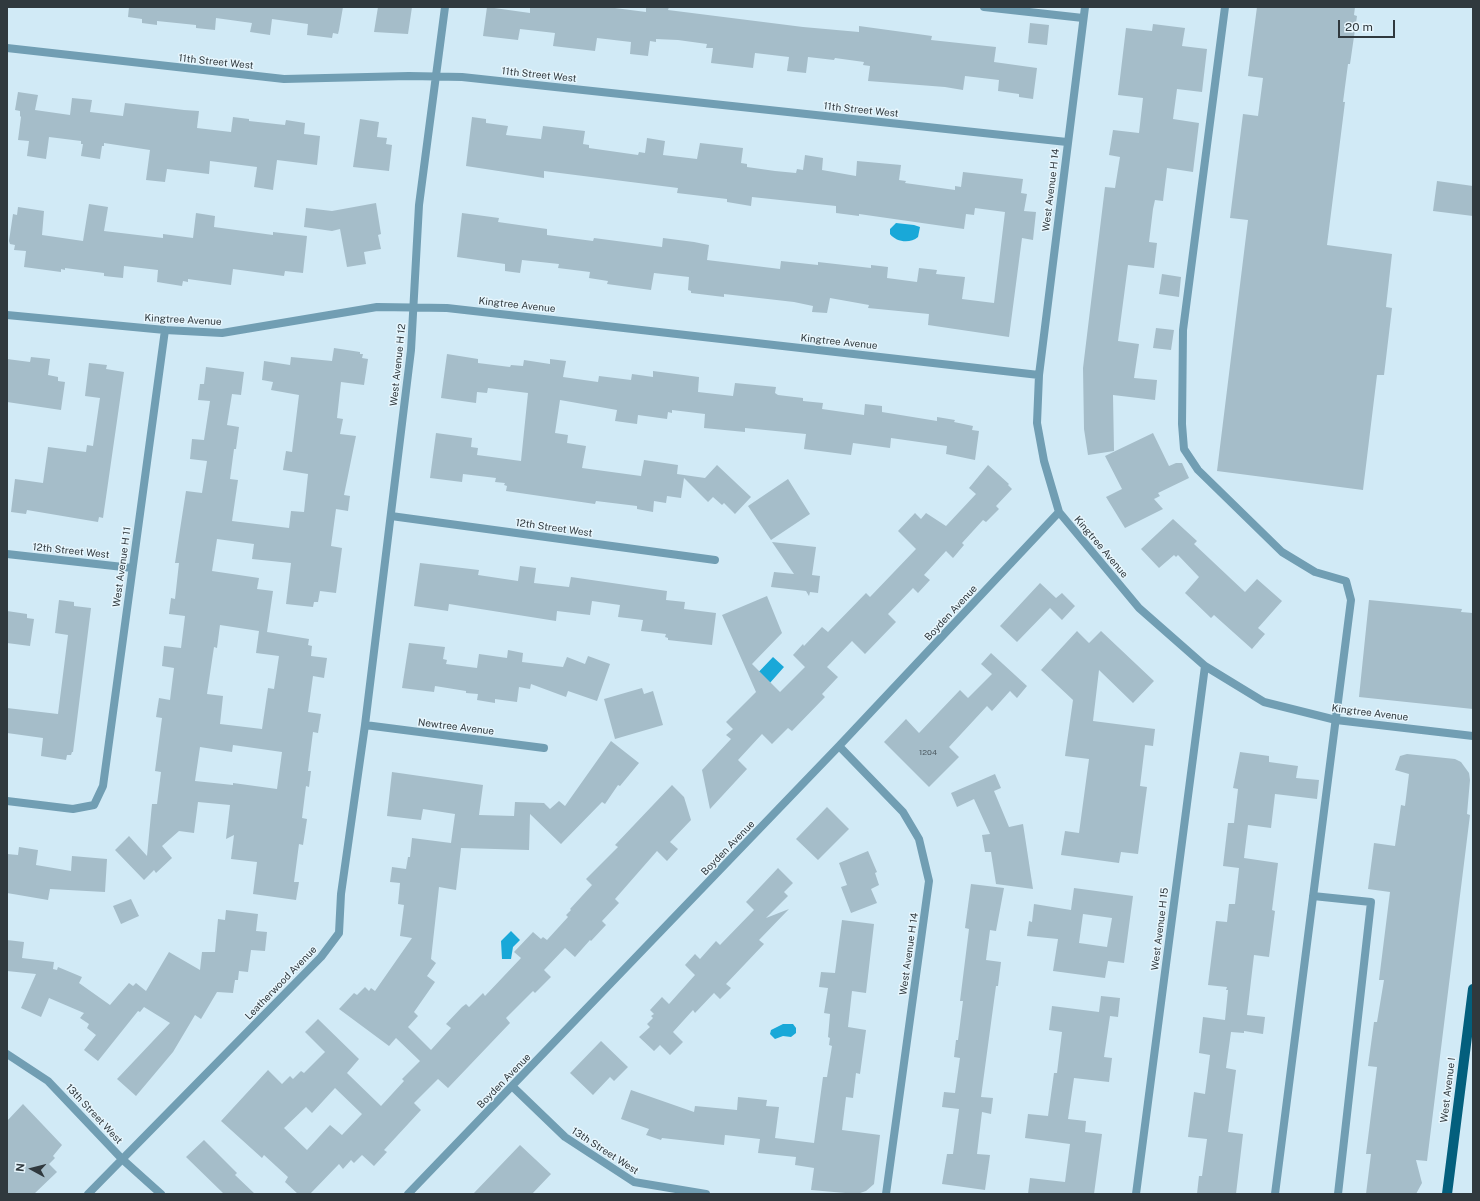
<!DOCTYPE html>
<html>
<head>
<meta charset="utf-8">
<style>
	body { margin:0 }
	#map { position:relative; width:1480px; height:1201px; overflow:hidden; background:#d1eaf6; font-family:"Public Sans",sans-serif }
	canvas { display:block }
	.frame { position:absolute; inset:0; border:8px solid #30393e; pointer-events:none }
	.north { position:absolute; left:12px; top:1149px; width:40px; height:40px; -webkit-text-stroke:3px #e7f6fd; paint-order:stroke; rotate:277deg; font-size:11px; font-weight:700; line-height:16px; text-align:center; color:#30393e }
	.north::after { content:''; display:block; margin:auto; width:14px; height:18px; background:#30393e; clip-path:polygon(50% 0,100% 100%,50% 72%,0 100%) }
	.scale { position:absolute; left:1338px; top:20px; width:57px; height:18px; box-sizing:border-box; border:2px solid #30393e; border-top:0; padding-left:5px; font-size:12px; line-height:14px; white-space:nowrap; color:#30393e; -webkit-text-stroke:3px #e7f6fd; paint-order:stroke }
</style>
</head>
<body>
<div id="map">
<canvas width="1480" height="1201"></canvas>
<div class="frame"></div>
<div class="north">N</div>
<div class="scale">20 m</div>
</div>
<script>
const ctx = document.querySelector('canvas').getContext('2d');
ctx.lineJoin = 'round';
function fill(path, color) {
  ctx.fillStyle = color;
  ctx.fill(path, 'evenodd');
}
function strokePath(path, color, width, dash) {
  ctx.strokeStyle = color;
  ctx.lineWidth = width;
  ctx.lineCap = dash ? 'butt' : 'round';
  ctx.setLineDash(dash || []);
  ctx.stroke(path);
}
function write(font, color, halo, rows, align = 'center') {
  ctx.font = font + ' "Public Sans",sans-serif';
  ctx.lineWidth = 3;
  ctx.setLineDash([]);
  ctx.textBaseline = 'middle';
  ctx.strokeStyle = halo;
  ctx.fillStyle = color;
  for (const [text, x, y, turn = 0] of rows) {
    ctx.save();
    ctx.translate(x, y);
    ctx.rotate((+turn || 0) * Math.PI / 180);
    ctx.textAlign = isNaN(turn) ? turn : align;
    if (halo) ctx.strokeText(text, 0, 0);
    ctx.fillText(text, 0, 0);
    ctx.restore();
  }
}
const water = new Path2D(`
	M896,223l18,2 6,2 -2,10c-8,7 -22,5 -28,-3v-5z
	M773,657l11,10 -15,17 -17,-5z
	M511,931l9,9 -7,7 -2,12h-9l-1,-18z
	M783,1024h10l3,4v5l-5,4 -8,-1 -8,3 -5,-5 1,-4z`);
const building = new Path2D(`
	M129,7h214l-4,23 -1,4 -5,-1 -1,5 -25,-3 1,-11 -36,-5 -2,16 -20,-3 2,-9 -36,-5 -1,12 -19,-2v-3l-39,-4v4l-15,-2v-4l-14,-2z
	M378,7h34l-4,27 -34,-2z
	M487,7l43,6v-6h77l39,5v-5h23l-1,3 135,17 56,5v-6l73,10 -1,4 65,7 -2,15 43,6 -4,31 -14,-2v-3l-21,-3 1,-11 -34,-4 -2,14 -18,-3 -77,-6 2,-15 -7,-1 1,-3 -29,-4 -1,2 -26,-3 -2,16 -19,-2 2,-14 -34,-4 -2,15 -42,-5 2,-15h-7l1,-4 -29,-4 -22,-1v3l-6,-1 -2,15 -18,-2 1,-12 -34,-4 -2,13 -42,-5 2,-13 -35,-4 -2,11 -35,-4z
	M1257,7h98l-1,8 3,1 -7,48h-2l-5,38h2l-18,143 65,9 -6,53 6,1 -8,67h-7l-14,115 -146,-19 31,-251 -18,-2 13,-104 15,2 5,-38 -15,-2z
	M1030,23l19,2 -2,20 -19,-2z
	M1153,24l32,4 -3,18 25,3 -5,43 -25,-3 -4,30 26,4 -6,49 -26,-4 -4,33 -8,-1 -2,9 -4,33 8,1 -3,25 -26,-3 -10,76 21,3 -5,34 23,2 -2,20 -42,-5 1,56 -26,4 -4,-26 -1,-61 22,-181 10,1 5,-31 -11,-2 4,-25 26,3 4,-35 -25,-3 8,-67 26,3z
	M18,92l20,3 -3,15 35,5 2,-17 20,2 -2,12 33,4 2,-13 59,7 15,1 -2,17 34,4 2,-15 16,2v2l36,4 1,-5 19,3 -1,11 16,2 -3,29 -40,-5 -4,30 -19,-3 3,-20 -47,-6 -1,13 -42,-5 -2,13 -19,-2 4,-30 -46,-7v3h-2l-2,13 -19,-3 2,-12h-2v-3l-32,-4 -3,22 -19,-3 2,-15 -11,-1 3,-23 -1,-1v-5l-5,-1z
	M472,117l14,2v4l22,3 -2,9 35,4 2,-13 42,5 -2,13 6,1v3l49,7 1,-3 6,1 2,-15 18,3 -2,14 34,4 3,-16 43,5 -2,15 6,1v3l28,4 21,2 1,-4 6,1 2,-15 18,3 -1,12 34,6 1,-15 44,4 -2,15 7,1 -1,2 50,7v-4l6,1 2,-15 60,7 -2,14 6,1 -3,17 12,1 -3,28 -11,-2 -13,99 -81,-12 1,-11 -61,-6 1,-3 -39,-7 -3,15 -15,-1 1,-6 -19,-4 -70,-8v3l-33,-4v-2l-3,-1 1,-13 -35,-4 -3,17 -44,-6 1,-3 -19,-3 1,-6 -32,-4 1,-4 -37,-4 -2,13 -15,-2v-7l-48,-7 5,-44 37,5 -1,4 49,7v6l46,6 1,-3 68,9 1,-9 31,4 15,3 -2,15 73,9 1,-8 37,4v-3l53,6v-3l17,2 -1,11 30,4 2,-14 18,2 -1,4 29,3 -3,22 32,4 11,-91 -30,-4 -1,7 -8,-1 -2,15 -105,-15v2l-23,-3v-7l-84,-9 -1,9 -24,-4v-3l-50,-6 1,-5 -134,-17v7l-78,-12z
	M360,119l19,3 -2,15 10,1 -1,6 6,1 -3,26 -36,-4z
	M1437,181l36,5v30l-40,-5z
	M376,203l5,31 -3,1 3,14 -17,3 2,12 -19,3 -7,-38 -8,2 -28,-4 2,-19 26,3z
	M89,204l19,3 -4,24 59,7v-4l30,4 3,-25 19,3 -1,11 59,8v-3l34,4 -4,37 -18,-2 -1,5 -51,-7 -2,16 -43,-6v3l-5,-1 -1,5 -25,-4 1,-12 -34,-4 -1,12 -19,-2v-3l-39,-5v2l-4,-1v3l-37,-5 2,-16 -12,-1 1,-5 -5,-1 -1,-3 4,-27 4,1 1,-8 26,4 -2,24 41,6z
	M1162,274l19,3 -2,20 -20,-3z
	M1156,328l18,2 -3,20 -18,-2z
	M334,348l26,4v2h3l-1,4 6,1 -4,26 -23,-3 -4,36 6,1 -3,15 16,2 -12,59 6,1 -2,15 -12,-2 -5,37 11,2 -6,45 -16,-2 -2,11h-4l-1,5 -27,-3 5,-41 -39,-4 2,-15 -37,-5 -5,32 47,7 -2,11 16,2 -6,41 42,7 -1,6 4,1 -1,10 16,2 -3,20 -11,-2 -5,36 13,2 -3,19 -5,-1 -5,39h3l-2,16 -3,-1 -4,32 5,1 -4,26 -4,-1 -5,38h5l-3,18 -43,-6 4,-32 -26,-3 3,-24 -8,4 4,-34 -32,-3 -4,31 -15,-2 -17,15 10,12 -16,15 -2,-3 -10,10 -29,-30 14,-14 18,20 5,-52h5l4,-32 -6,-1 7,-53 -6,-1 3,-19 11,2 4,-32 -12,-2 2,-20 17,2 4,-32 -16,-2 2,-16 4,1 4,-36h-4l4,-27 7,-45 16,2 5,-32 -17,-2 2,-20 12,1 6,-39 -12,-1 2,-16h4l2,-17 38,5 -3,23 -9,-1 -5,31 12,2 -3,22h-2l-4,30 8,1 -6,41 57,7 2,-17 13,1 4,-38 -25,-4 3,-19 6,1 7,-57 -28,-5 2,-8 -11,-2 2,-19 26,4 1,-8 41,4zM220,625l39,6 -3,22 23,3 -5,33 -6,-1 -6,41 -42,-5 3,-28 -16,-2 7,-47 3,1zM233,745l49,7 -5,37 -44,-6v2l-38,-4 5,-34 32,5z
	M447,354l31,5v4l32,4 1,-2 12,1 1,-6 26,4v-5l16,2 -3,16 35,5 1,-6 32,4 1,-6 21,3v-6l46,6 -1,15 35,4 2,-13 41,4 -1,6 3,2 25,3v3l20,2 -1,6 42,6 1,-11 17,2v6l55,9v-4l18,3 -1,2 19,4 -1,4 7,1 -4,29 -29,-6 1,-8 -56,-8 -1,10 -37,-5 -2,12 -47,-6 2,-15 -61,-6v4l-41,-4 1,-14 -33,-4v3l-4,-1 -1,7 -29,-4 -1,9 -22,-3 2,-11 -57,-10 -5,33 13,2 -1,8 19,3 -4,22 59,8 3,-16 34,5 -1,9 28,4 12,-13 34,32 -16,17 -11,-11 -2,2 -9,-8 -5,5 -24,-24 -3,20 -14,-2 -1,7 -12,-2 -1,11 -16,-3v-3l-41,-5 -1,3 -89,-13 1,-5 -3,-1 1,-2 -10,-1 1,-4 -33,-4 -1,8 -32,-4 6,-45 36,5 -1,9 7,1 -1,7 44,6 7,-68 -40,-5 -1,5 -10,-1 -1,11 -35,-5z
	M31,357l19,2 -2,16 10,2v4l7,1 -4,28 -54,-8v-43l23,3z
	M89,363l18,2 -1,4 18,3 -21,146 -4,-1 -1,5 -71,-12 -1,4 -15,-2 4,-33 28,4 5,-36 38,5 1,-7 6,1 7,-48 -15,-2z
	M1153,433l16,33 7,-3h6l7,15 -31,15 2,3 -6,3 9,10 -38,19 -19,-31 16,-8 -17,-33z
	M988,465l21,19 -1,1 4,4 -16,17 3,3 -13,13 -3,-2 -21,23 2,2 -11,13 -7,-7 -22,24 6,5 -12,13 -5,-5 -25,26 8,8 -31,32 -13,-13 -25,26 11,10 -16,17 3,3 -33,34 -4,-3 -16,16 -10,-10 -24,26 9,9 -37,40 -8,-39 29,-31 -5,-4 7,-6 -7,-7 30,-30 -34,-77 45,-19 15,37 -30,31 28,28 25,-25 -12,-12 10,-11 1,2 18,-19 6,5 38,-39 4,4 46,-48 -18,-18 17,-18 6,6 5,-6 20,13 30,-32 -7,-6z
	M788,479l22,35 -39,26 -23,-34z
	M1173,519l24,22 -3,3 51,48 12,-13 25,22 -24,27 7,6 -13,15 -38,-34 -3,3 -26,-25 14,-16 -21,-22 -2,2 -2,-2 -15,13 -18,-19z
	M772,542l44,5 -4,28 8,1 -2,17 -8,-1 -1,4 -3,-5 -35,-4 3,-15 20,2z
	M420,563l59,7 -1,5 40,6 2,-15 16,2 -2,15 35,4 2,-10 96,14 -1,9 19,2 -1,7 32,4 -4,32 -44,-5v-2l-3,-1 1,-3 -25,-3 2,-11 -25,-3 2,-12 -28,-4 -2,14 -33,-4 -1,10 -107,-17 -1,7 -34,-5z
	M1040,583l16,15 6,-5 13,13 -13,14 -12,-12 -33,34 -17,-16z
	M59,600l15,2v4l17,2 -18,144h-1l-1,3h-4l-1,5 -25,-4 2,-18 -36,-5v-25l51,6 10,-79 -13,-2z
	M1369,600l93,9 -1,3 12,1v96l-114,-12z
	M7,611l20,3v4l7,1 -4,27 -23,-3z
	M1077,631l12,12 12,-12 53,50 -21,22 -34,-33 -6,51 62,8 -2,17 -8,-1 -5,41 7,1 -9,67 -17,-2 -2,11 -58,-8 4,-24 14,2 10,-74 -24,-3 8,-56 -32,-30z
	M409,643l36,4 -2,12 4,1 -1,4 31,4 2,-14 28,4 1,-8 15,3 -1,9 41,5 4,-10 18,7 3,-8 22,8 -13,37 -29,-10 -2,6 -35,-13 -1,5 -11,-2 -2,15 -22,-3v4l-18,-3 1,-6 -12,-1v-2l-31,-5 -1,6 -32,-4z
	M991,653l36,33 -10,12 -7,-7 -18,20 -5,-5 -38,41 10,10 -30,30 -45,-45 22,-23 13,14 41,-43 8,8 24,-24 -11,-10z
	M642,688l2,6 9,-3 10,34 -48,14 -11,-40z
	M611,741l28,22 -19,23 -2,-1 -13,19 -3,-2 -41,42 -31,-30 -1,36 -68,-2 -5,42 -17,-3 -8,72 5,4 -9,13 8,6 -21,30 4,4 -10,11 23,23 20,-22 -5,-4 16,-17 4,-3 3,3 14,-14 2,3 36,-38 -7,-6 19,-20 8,7 2,-2 4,3 21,-23 -2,-2 5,-5 -1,-1 22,-24 -6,-6 32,-32 -3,-2 57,-60 12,12 7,23 -21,22 8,7 -11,12 -10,-10 -42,48 4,4 -17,18 4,4 -15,16 -1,-1 -15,17 -10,-9 -21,22 7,7 -16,16 -2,-2 -27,27 4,5 -62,65 -10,-9 -24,24 7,7 -37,40 3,2 -13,14 -12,-11 -8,8 -3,-3 -8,9 -4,-5 -29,30h-12l-13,-12 3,-5 -24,-22 -2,3 -41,-37 47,-51 14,14 8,-8 3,3 8,-8 3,2 21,-21 -20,-20 13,-13 41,40 -12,14 34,33 23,-25 -2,-2 18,-18 -24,-23 -7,8 -50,-37 15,-16 3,2 8,-8 4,4 2,-3 4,3 37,-53 -12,-2 4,-31 -6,-1 2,-21 -10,-1 2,-15 14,2 2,-12h2l2,-19 39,5 4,-29 -32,-5 -2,11 -34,-4 5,-44 91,13 -4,30 35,1 1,-14 29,1 6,6 9,-8 6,5zM335,1088l27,26 -20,21 -12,-10 -23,25 -23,-22 22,-21 6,6z
	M1240,752l29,4v6l29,4 -2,12 23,2 -2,19 -42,-5 -4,34 -23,-3 -4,33 34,5 -6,47 3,1 -6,46 -15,-2 -7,60 18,2 -2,17 -19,-3v2l-13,-1 -5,36 10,2 -8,62 15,2 -7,60h-39l2,-18h3l5,-37 -19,-2 6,-45 11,2 5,-39 -11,-2 4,-36 22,3 3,-30h-2l1,-3 -19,-2 8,-64 11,1 2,-18h6l4,-36 -16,-2 5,-43h6l4,-34 -5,-1z
	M1407,754l48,5 6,3 8,11 1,7 -3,34 3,1 -43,346 -11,-1 6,23 -6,11h-50l5,-40h-5l11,-87 -9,-1 6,-44h3l7,-42h-5l11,-88 -22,-3 6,-46 21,3 6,-41 4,1 4,-32 -14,-4 5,-14z
	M995,774l6,14 -7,3 15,36 14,-3 10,65 -37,-5 -5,-32h-6l-3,-17 8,-1 -16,-35 -17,8 -6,-14z
	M827,807l22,22 -31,31 -22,-21z
	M19,847l19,3 -2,15 35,6 1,-15 35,3 -2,33 -55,-3 -2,11 -41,-7v-39l11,1z
	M868,851l9,21 -2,1 4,12 -8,4 6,14 -26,10 -10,-26 6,-2 -8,-22z
	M778,868l15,15 -9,9 4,4 -22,22 23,-9 -30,31 5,4 -38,40 5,4 -11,11 -6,-6 -19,20 -2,-3 -20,22 10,10 -13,13 -10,-10 -6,6 -15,-14 11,-10 -3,-3 6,-6 -2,-2 3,-2 -4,-4 12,-13 7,7 26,-29 -10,-10 10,-11 5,5 16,-18 4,4 34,-35 -8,-8z
	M971,884l33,4 -8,43 -6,-1 -4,30 15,2 -3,24h-2l-15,111 12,1 -2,16 -9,-2 -5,42 13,1 -5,35 -43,-6 5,-30h6l6,-45 -17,-2 2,-15 11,1 5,-35 -6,-1 2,-17h2l5,-39h-3l9,-72 -4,-1z
	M1074,888l59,8 -9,67 -16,-2 -3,17 -52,-7 5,-32 -31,-3 2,-15 3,1 2,-18 37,6zM1083,914l29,4 -5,29 -28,-4z
	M131,899l8,17 -18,8 -8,-18z
	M226,910l32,4 -2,17 11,1 -2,19 -14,-1 -3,22 -9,-1 -1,9h-3l-2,13 -16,-1 -16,27 -6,-4 -22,37 -37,44 -19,-17 53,-56 -26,-16 -4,5 -2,-1 -40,50 -14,-11 12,-15 -9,-7 2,-4 -9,-6 4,-5 -35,-15 -8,19 -20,-9 15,-34 -29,-3v-31l17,2 -2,16 32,4 -1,7 4,1 1,-3 24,10 -3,6 31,22 19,-22 4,3 3,-3 10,8 23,-39 31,18 2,-18h13l3,-33 7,1z
	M842,920l32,4 -8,69 -14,-2 -4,36 18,3 -6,44 -4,-1 -3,25 -7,-1 -4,33 38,5 -6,49 -8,7 -9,3 -46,-4 3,-22 -19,-3 1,-8 -38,-4 2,-14 -35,-4 -1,10 -62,-7 -1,2 -15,-5 3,-6 -28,-10 10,-29 63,22 1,-6 42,4 1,-13 29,3 -1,6 13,1 -4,31 39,5 9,-66h4l5,-31 -3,-1 1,-7 -2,-1 2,-23 -6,-1 4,-25 -9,-1 2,-15 14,1z
	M1101,996l19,2 -2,19 -8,-1 -6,41 8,1 -3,24 -35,-4 -6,41 18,2 -1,11 17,2 -8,60h-66l2,-16 35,4 5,-38 -45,-6 3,-24 20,2 6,-43h3l5,-41 -13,-2 3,-24 47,6z
	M601,1041l27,26 -14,14 -4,-4 -17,18 -23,-22z
	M23,1104l39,41 -9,11 2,2 -6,6 8,8 -23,22h-27v-73z
	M204,1140l33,33 -2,2 20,19h-31l-38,-37z
	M520,1145l31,29 -19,20h-59z`);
const service = new Path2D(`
	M984,7l99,11
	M1225,7l-42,323 -1,94 2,25 14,21 84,82 33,20 31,9 5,19 -76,594
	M1313,896l58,6 -33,292`);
const minor = new Path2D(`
	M1085,7l-46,368 -2,48 7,38 15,51 80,96 66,58 59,36 72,18 137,16
	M7,48l277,31 125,-3 53,1 605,65
	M7,315l158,15 57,3 155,-26 70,1 592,67
	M391,516l324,44
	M7,554l125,14
	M365,725l179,23
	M839,746l64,66 16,27 10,42 -43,313
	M7,801l66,8 21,-4 9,-19 62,-456
	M7,1054l41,27 74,78 39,35
	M513,1087l52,50 69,45 72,12
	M88,1194l233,-237 18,-24 2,-39 24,-169 46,-375 8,-145 26,-198
	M408,1194l431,-448 220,-234
	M1136,1194l69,-528`);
const primary = new Path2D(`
	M1447,1194l26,-205`);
const numberNames = [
	["1204",928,753]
];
const streetNames = [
	["11th Street West",216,62,6],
	["11th Street West",539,75,6],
	["11th Street West",861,110,6],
	["West Avenue H 14",1051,190,-83],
	["Kingtree Avenue",517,305,6],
	["Kingtree Avenue",183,320,3],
	["Kingtree Avenue",839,342,6],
	["West Avenue H 12",398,365,-84],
	["12th Street West",554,528,8],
	["Kingtree Avenue",1101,547,50],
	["12th Street West",71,551,6],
	["West Avenue H 11",122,567,-82],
	["Boyden Avenue",951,613,-47],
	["Kingtree Avenue",1370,713,7],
	["Newtree Avenue",456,727,7],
	["Boyden Avenue",728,848,-46],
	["West Avenue H 15",1160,929,-83],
	["West Avenue H 14",909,954,-82],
	["Leatherwood Avenue",281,983,-46],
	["Boyden Avenue",504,1081,-46],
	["West Avenue I",1448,1090,-83],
	["13th Street West",94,1114,47],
	["13th Street West",605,1151,33]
];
fill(water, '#19a8d8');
fill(building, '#a5bdc9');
strokePath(service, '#719eb3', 8);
strokePath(minor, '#719eb3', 8);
strokePath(primary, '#035f7d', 10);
write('8px', '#4d5a61', null, numberNames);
write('10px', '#30393e', '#e7f6fd', streetNames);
</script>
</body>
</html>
